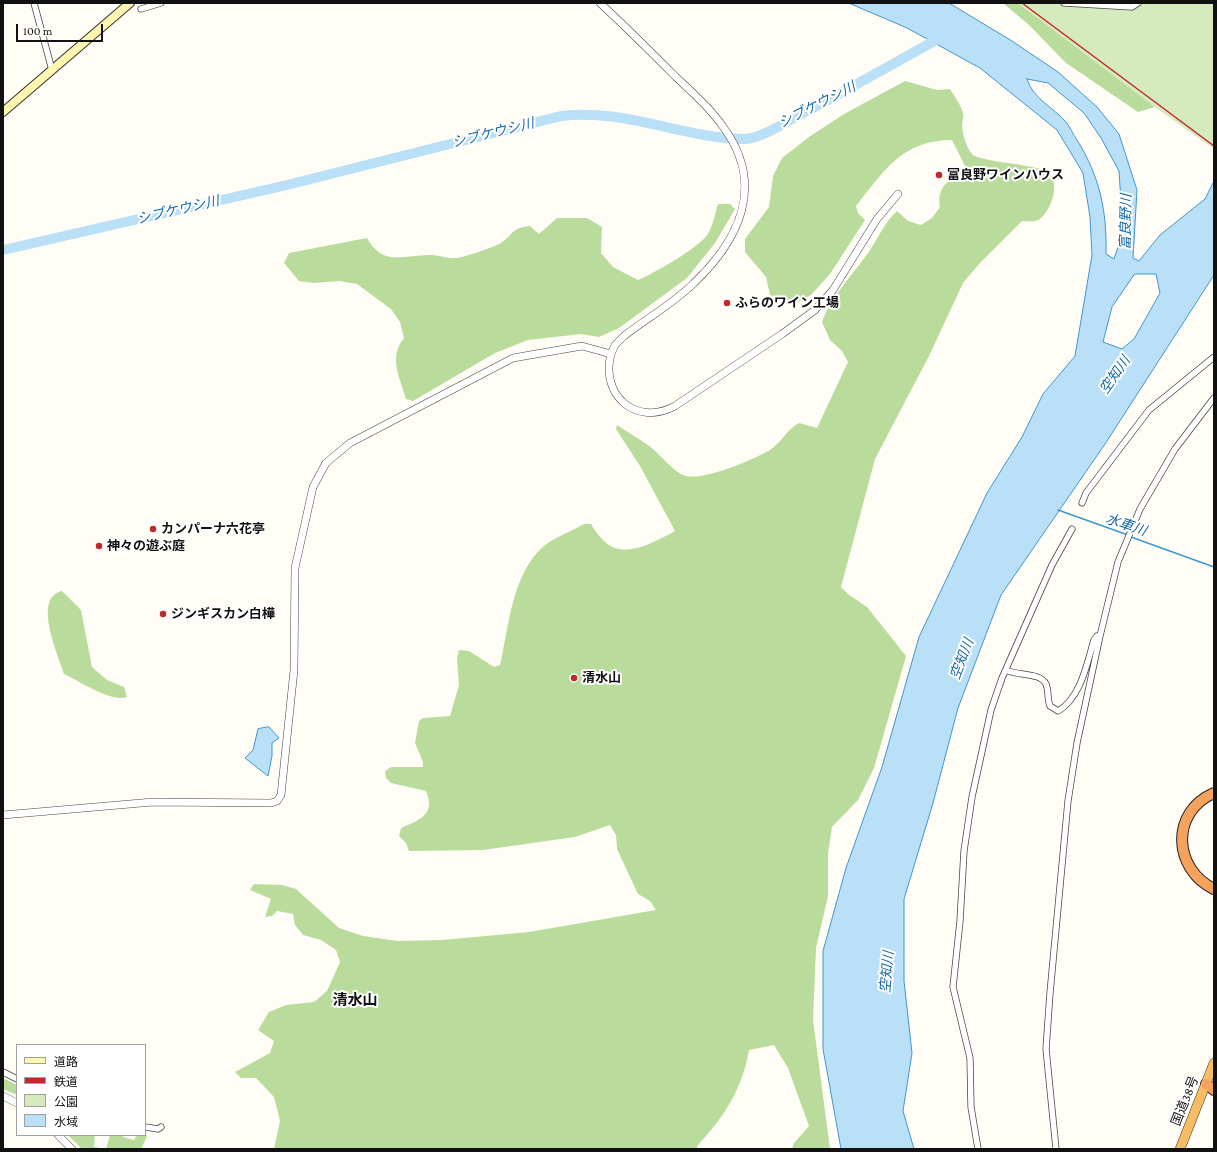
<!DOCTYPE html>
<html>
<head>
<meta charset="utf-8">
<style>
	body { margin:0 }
	#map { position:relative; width:1217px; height:1152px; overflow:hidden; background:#fffdf5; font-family:"Crimson Pro","Noto Sans JP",serif }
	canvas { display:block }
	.frame { position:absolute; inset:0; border:4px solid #111; pointer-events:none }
	.legend { position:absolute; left:16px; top:1044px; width:130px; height:92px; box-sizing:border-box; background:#fff; border:1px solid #a0a0a0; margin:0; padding:5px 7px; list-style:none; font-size:12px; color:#111 }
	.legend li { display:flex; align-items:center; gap:8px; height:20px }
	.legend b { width:20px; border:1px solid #a0a0a0 }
	.scale { position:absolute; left:16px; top:24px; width:87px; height:18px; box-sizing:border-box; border:2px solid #111; border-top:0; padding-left:5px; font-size:12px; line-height:14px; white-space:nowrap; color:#111; -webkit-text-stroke:3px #fff; paint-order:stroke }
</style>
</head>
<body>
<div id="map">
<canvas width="1217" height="1152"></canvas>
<div class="frame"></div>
<ul class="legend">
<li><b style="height:5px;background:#fff6b0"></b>道路</li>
<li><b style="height:5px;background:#c4262e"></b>鉄道</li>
<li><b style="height:11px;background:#d5ebbd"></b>公園</li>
<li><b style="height:11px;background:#b9e0f7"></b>水域</li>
</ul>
<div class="scale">100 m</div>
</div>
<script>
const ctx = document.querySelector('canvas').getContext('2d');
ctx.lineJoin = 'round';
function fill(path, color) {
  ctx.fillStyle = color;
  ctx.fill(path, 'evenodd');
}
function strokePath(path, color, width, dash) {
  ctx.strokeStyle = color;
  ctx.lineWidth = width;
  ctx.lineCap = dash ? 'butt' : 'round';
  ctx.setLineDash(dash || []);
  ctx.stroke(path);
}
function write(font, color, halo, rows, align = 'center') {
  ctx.font = font + ' "Crimson Pro","Noto Sans JP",serif';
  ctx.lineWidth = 4;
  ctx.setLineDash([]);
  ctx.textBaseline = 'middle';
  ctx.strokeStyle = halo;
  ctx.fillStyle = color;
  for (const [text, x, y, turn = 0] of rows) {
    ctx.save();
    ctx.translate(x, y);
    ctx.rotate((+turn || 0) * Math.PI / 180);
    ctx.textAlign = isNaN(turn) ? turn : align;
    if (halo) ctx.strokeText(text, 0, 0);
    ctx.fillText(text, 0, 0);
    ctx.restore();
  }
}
const green = new Path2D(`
	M1018,3h46l68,4 6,-4h76v146l-59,-42z`);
const forest = new Path2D(`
	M1003,3h15l137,104 -17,5 -72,-49 -37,-38z
	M905,81l32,9 13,-1c4,7 11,16 13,24 1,4 -1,9 -1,13 1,9 4,21 10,28 6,8 67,10 77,19 11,11 3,34 -7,44 -5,6 -13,4 -20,4l-43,43 -16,19 -34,73 -54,103 -34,128 7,7 19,13 39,49 -32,112 -16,32 -26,27 -4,26v43l-12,52 -3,72 17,129h-38l2,-6 15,-17 -21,-58 -14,-23 -25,5c-7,40 -25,67 -52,96l1,3h-424l6,-28 -6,-24 -18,-19h-15l-6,-6 35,-19 4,-12 -16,-11 11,-18 17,-7 28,-3 13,-11 13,-29 -4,-12 -15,-10 -18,-5 -8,-10 -2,-11 -16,-3 -5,5 -7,1 6,-18 -21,-9 4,-6 28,1 14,4 43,39 24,8 35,5 44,-1 87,-8 127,-22 -6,-9 -12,-7 -21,-45 -1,-14 -6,-10 -35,12 -92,13 -74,1 -3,-8 -7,-7 2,-8c18,-8 35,-13 25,-37l-35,-8 -5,-5 -1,-7 6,-4h32v-5l-8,-19 4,-22 4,-3 27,-2 9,-31 -2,-27 2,-8 10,1 25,16 6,-2c9,-39 12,-92 44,-119 11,-9 28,-15 40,-22h7c3,5 7,11 11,15 20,23 52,3 73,-8l-35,-65 -24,-37 1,-4c10,7 21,13 31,20 10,7 25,26 35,30 17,8 72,-16 87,-25 12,-8 17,-21 29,-27l18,5 31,-66 -6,-11 -12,-11 -8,-18c10,-28 34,-50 50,-75 8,-13 14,-26 25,-36l11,10 13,4 11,-7 8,-11c-4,-22 11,-26 25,-41l-13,-26c-50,0 -68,31 -96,66l2,7 7,7 -35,54 -19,21 -20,11 -5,-6 -16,-5 -4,-18 -21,-25v-13l24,-32 4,-31 9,-18 27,-21 35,-23z
	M718,204h12l5,5 -20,34 -28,35 -68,50 -20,9 -18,-3 -53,6 -33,13 -82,48 -7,-2c-6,-22 -18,-41 -2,-61l-4,-16 -9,-13 -34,-25 -18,-3 -25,2 -15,-2 -15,-18 5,-10 78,-15c17,30 37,16 65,17 7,0 16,4 24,3 7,0 37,-11 43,-14 15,-8 10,-16 31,-18l9,8 18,-16h30l15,9 -1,26 12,14 25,13c15,-6 62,-33 70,-46 5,-9 7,-20 10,-30z
	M62,591l19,19 11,57 15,13 17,7 3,10c-15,6 -48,-16 -63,-23 -6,-20 -32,-76 -2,-83z
	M3,1078l14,7v10l-14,-6z
	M145,1133l2,3 -6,13h-59l-14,-14h27l-1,12 12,2 4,-14h13v2l11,3 3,-5h8z`);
const water = new Path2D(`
	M849,3h100l63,38 46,31 39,35 22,27 18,56 -4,68 6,3 21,-26 45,-36 9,-18v94l-109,169 -104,151 -43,113 -25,95 -29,96v82l8,72 -9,58 11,38h-73l-18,-100v-98l23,-83 36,-101 37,-130 68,-144 35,-56 21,-43 32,-38 17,-101 -2,-38 -7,-44 -26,-43 -77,-62 -73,-40zM1027,79l21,4 36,30 17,25 18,33 4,61 -9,27 -8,-5c1,-43 -6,-77 -29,-114 -4,-6 -7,-13 -11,-18 -13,-15 -33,-23 -39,-43zM1135,274h21l4,19 -26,46 -12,10 -19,-7 9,-35z
	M269,727l10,11 -7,5v13l-4,20 -23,-18 8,-8 5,-21z`);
const stream = new Path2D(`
	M1058,510l70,25
	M1131,537l83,30`);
const river = new Path2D(`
	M3,250l284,-65 274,-69c63,-8 121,22 183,23 16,0 40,-16 55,-24 49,-25 97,-53 146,-80`);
const minor = new Path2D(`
	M34,3l18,67
	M1064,3l68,4 6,-4
	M141,9l20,-6
	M1082,503l4,-10 63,-83 65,-53
	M1006,670c11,6 34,2 40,14 3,7 1,15 4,22l8,5c23,-13 29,-48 36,-71l3,-4h3
	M3,1072l14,7
	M145,1127l13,2 3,-2
	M978,1149l-7,-42 -1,-49 -17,-71 7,-66 4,-70 8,-54 19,-87 11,-32 50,-113 20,-36
	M1056,1149l-10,-100 4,-56 18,-192 9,-58 23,-107 18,-74 22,-53 35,-60 39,-51`);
const tertiary = new Path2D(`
	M611,354c-11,41 25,73 64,52l107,-72 33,-24 18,-20 44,-71 21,-25
	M3,815l150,-13 118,1 6,-2 4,-6 13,-125 1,-102 18,-81 13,-24 24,-20 163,-85 69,-12 29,8 4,-9 9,-9c23,-18 49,-32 70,-53 46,-44 71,-98 30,-155 -13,-19 -31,-35 -48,-51 -25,-25 -50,-50 -76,-74
	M3,1096l14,7
	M58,1135l14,14`);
const secondary = new Path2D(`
	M3,112l127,-109`);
const trunk = new Path2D(`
	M1180,1149l34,-86`);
const motorway = new Path2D(`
	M1214,793c-44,19 -41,76 0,96
	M1206,1084l8,6`);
const rail = new Path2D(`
	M1022,3l192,143`);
const markers = [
	[939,175,4,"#c4262e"],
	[727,303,4,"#c4262e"],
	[153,529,4,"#c4262e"],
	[99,546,4,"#c4262e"],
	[163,614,4,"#c4262e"],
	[574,678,4,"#c4262e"]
];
const poiNames = [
	["富良野ワインハウス",947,175],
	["ふらのワイン工場",735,303],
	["カンパーナ六花亭",161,529],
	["神々の遊ぶ庭",107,546],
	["ジンギスカン白樺",171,614],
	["清水山",582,678]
];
const streetNames = [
	["国道38号",1185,1101,-68]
];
const waterNames = [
	["シブケウシ川",817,105,-27],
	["シブケウシ川",493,133,-14],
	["シブケウシ川",178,210,-13],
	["富良野川",1126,222,-89],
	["空知川",1115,375,-55],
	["水車川",1126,525,19],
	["空知川",962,659,-69],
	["空知川",887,972,-85]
];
const quarterNames = [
	["清水山",355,1000]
];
fill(green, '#d5ebbd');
fill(forest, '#b9dc9c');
fill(water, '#b9e0f7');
strokePath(water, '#3f96cf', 1);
strokePath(stream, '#3f96cf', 1.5);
strokePath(river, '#b9e0f7', 10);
strokePath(minor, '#444', 7);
strokePath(tertiary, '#444', 8);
strokePath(secondary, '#333', 10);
strokePath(trunk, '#222', 10);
strokePath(motorway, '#222', 12);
strokePath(minor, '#fff', 5.5);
strokePath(tertiary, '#fff', 7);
strokePath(secondary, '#fff6b0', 8);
strokePath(trunk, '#f7bc64', 9);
strokePath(motorway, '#f5a25d', 10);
strokePath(rail, '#c4262e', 1.5);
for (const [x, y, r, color] of markers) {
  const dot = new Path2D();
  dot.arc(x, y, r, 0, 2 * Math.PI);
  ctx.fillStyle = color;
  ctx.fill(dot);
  strokePath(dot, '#fff', 1.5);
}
write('bold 13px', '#111', '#fff', poiNames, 'left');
write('13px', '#111', '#fff', streetNames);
write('italic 14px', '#1768a6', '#fff', waterNames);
write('bold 15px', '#111', '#fff', quarterNames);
</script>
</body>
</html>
